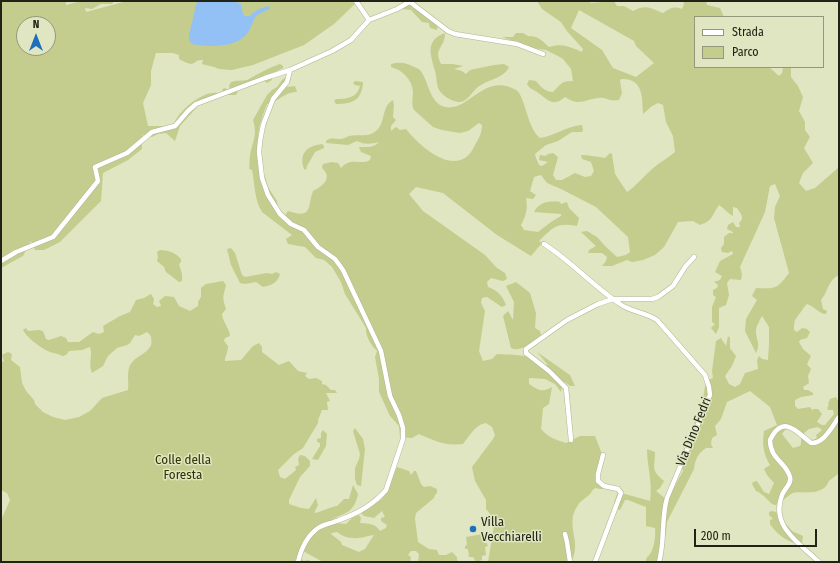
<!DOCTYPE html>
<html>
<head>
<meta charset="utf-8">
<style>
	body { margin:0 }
	#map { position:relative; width:840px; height:563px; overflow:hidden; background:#dfe6c1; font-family:"Fira Sans Condensed",sans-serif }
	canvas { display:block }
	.frame { position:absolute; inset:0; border:2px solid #212316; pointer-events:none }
	.legend { position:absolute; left:694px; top:16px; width:130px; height:52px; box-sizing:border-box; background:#dfe6c1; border:1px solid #93987d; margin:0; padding:5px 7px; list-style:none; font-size:12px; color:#212316 }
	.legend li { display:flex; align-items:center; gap:8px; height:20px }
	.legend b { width:20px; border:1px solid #93987d }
	.north { position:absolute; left:16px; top:16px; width:40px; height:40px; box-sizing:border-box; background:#dfe6c1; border:1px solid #93987d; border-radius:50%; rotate:0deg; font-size:11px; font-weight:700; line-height:16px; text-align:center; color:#212316 }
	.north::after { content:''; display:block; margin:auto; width:14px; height:18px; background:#1e6ebc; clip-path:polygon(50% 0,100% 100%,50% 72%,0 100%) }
	.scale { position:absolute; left:694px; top:529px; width:123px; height:18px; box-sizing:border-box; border:2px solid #212316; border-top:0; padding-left:5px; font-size:12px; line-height:14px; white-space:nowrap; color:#212316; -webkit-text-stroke:3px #dfe6c1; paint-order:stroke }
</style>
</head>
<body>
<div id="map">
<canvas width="840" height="563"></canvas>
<div class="frame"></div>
<ul class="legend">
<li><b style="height:5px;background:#fff"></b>Strada</li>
<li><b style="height:11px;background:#c4cd8d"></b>Parco</li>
</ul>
<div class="north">N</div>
<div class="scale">200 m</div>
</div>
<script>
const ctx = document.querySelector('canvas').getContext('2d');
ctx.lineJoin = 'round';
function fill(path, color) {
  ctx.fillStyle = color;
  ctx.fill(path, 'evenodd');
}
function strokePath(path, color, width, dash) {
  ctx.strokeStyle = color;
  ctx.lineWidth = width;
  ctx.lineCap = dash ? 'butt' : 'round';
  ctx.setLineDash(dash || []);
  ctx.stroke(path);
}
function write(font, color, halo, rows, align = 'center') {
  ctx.font = font + ' "Fira Sans Condensed",sans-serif';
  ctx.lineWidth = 3;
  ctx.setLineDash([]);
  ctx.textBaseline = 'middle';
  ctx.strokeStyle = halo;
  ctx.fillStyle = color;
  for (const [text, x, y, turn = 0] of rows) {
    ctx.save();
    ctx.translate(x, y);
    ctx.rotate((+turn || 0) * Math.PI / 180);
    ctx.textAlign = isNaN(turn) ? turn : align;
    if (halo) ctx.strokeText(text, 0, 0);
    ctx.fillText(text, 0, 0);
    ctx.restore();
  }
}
const green = new Path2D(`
	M1,1h65v4l15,-4 3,1 1,-1h29l-2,3h-11l-9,5 -7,-1 1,4 41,-11h226l2,3 -21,20 -30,21 -51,20 -21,5 -13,-1 -5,-2 -12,-3 1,-4c-12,-1 -5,10 -24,-1v-4l-6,-2h-17l-5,18v14l-8,18 5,23h19l7,-2c4,-13 29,-34 44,-31v5l-20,8 -18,20 -5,15 -9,-8 -8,1 -6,3 -9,-2 -1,4v10l-14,11 -25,13 -2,28 -41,41 -16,8h-9l-4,-9 -8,15 -22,12zM24,24h24v24h-24z
	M537,1h51l3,2 23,-2 3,5h7l9,5c13,-7 17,-3 30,2 7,-5 11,-7 19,-4l2,-5 -1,-3h23l1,4 13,3 4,9h-29v50h74l10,9 3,-3 1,-6h8v10l7,9 5,11 -4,14 6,11v8l5,7 -6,11 9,15 -10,10 -4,10 7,8 9,-3 24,-21v108c-11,5 -11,17 -18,25l2,9 4,2 -1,3c-7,0 -12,-8 -19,-10 -2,1 -10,14 -12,16 -1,3 -1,8 -1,10l3,2 5,-4 5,1 3,3 -3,6 -7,2 -1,2 4,7 8,7 -4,8 4,5 -3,7 1,7 -6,4 1,3h4l5,3v2l-12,2 -6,3v6l3,3 12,-2 2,3 2,-1h4l4,5 -5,8 5,3h3l9,-11 -1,-4h-5l-1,-2 2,-3 -1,-1 2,-5 6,-2 3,5v71c-3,3 -7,5 -10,8 -1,2 -3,6 -5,7 -10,7 -21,3 -31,5 -5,2 -14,12 -18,12 -5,0 -10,-11 -19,-14l-4,-7 1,-2 4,-1 7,11 5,2 5,-11 -7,-8 -3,-6 6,-4c-7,-12 -8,-21 -6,-34l13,-6 -7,-18 -20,-16 -23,11 -6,17 -6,7 2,9 -5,3 -1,6 2,4h-7c-8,5 -11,12 -12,21l-27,53c0,13 -6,27 -8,40h-13c0,-5 1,-4 4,-8 4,-5 6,-19 5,-26l-9,-2v-19l-18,-7h-3l-5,10 -6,-2v-5l3,-9h8l25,7c3,-17 -3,-35 -3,-52l8,3c0,16 -5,17 9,29l-4,7 -4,3 11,9 16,-29 -3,-11 11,-30 10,-20 5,-29 7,-3 -1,-7 4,-30 5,-3 5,8 2,-10 2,2v10l6,8 -4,10 -7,10 4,8 6,3 5,-3 5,-11 13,-4 -1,-9 2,-4 3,3 6,1 1,-16v-17l-7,-11c-2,4 -6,10 -6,15 0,10 5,12 0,22l-11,-22 1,-12 11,-19 -5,-4 4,-8c20,1 21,1 33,-15l-15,-55 1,-11 5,-11 -5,-12 -5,2 -5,26 -25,55 2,7 -1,6 -11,-1 -3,4 2,12 -3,10 -7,3v19l-3,7 -5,-6 4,-4 -3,-2v-15l4,-10 -3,-2v-5l4,-2 1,-3 -4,-3 6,-2 2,-4 -7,-4 5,-11 13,-7 -1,-3 -4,2 -6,-1 -1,-4 3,-4v-7l5,-4h4v-1l-6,-3 1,-4 5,-3 3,5h4l-1,-4c6,-5 2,-9 -2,-15l-4,-1v9c-6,-3 -10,-9 -14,-11 -8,11 -5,15 -19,20l-7,-4 -15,1 -14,25 -9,8 -12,5 -11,2 -5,-2 -15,6h-10l4,-5 1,-4 -5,-4h-14l1,-3 7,-4 -15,-14 6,-1 10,6 9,10 11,10 9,-2 4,-3 -2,-15 -32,-30 -35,-18 -14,-6 -6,-8 -7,2 -4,14 6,4 -3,4 -7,-1c2,11 0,18 -5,27l3,5 14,2 13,-10 10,-6v-2l-27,-2c6,-11 16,-11 26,-10l1,2 6,-2 2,6 10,10 -2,8c-20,-4 -24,1 -38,15l3,2 -11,13 -34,-21 -54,-42 -27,-6 -7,7 14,17 62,44 12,13 8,5 2,6 -4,2 -12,-3 -4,4 1,5c10,4 14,8 18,18l-4,2 -15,-10 -5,1 -1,5 4,8 -6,40 4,10 9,-2 5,-5c10,1 21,0 31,3 8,1 13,8 20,8l-11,-13 33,23 5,11h-5l-5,-4h-5l2,5 -1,5 -6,-8 -10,-5 -16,-1v6c9,6 13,9 23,3l-3,17 -6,4 -2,21c7,8 15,11 25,14l14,-7h15l7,18 -6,23 9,12h-5l-4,-1c-4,1 -4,4 -6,6 -4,4 -9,6 -12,11 -14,20 4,36 -6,55l-7,-27 -2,-1 6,30h-81l7,-42 -9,-11v-9l-11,-19 -3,-14 21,-28 2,-4 -3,-8 -6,-4c-11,2 -16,12 -23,21 -19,2 -27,-3 -44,-10l-7,4 -12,-1 -1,-11 -9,-10 -11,-24v-13l-4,-22 2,-6c-6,-5 -12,-16 -11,-23l-21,-34 -4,-12 -9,-15 -8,-7 -8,-2 -11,-11 -17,-3 -2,-5 6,-4 -30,-23c-8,-13 -7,-28 -10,-42l-3,-1c1,-4 0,-9 1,-13 2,-14 8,-20 3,-36l14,-25 5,-5 5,-3 5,-7 4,-3 5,2 -2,4 -3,2 1,2 8,-1 2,6c-11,-1 -19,10 -30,12 -5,14 -14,35 -5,48 -7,8 -4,12 -2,22l5,3 3,10 9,14 1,7 7,7 3,-4c25,8 19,-3 25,-20 10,-5 20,-13 9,-23l1,-4 9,-2 6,1 3,5c10,-12 20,-2 29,-8l1,-4 -10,-4 -2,-5c8,0 15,1 20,-5 -8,2 -14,3 -22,-1l-9,4 -22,-2v-2c5,-4 8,-2 14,-2 3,0 6,-2 9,-3 7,-2 17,1 24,-3 14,-7 7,-26 20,-33l1,5 -1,12 3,3 -5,6v5l5,-4 4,3 6,-1c15,19 53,52 69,16 4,-7 7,-12 7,-20l-3,-2 -11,8 -8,2 -18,-3 -9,-3 -19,-17c-3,-6 -1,-12 -1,-18 -1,-13 -11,-22 -22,-25v-3c8,-2 13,-2 21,2 2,1 6,2 8,4 9,11 9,33 25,37 25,5 38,-35 71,-17 9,5 11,38 24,48 15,-2 26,-12 42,-13l1,5 -1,2h-10l-14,9 -12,4 -11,9 1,4 3,7 3,1 6,-4 -9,-2 1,-5 6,1 2,-2 5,-1 5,4 -5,18 3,5h6l13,-7 10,4 6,-1 3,-5 -3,-9 -9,-3 -1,-4c9,0 16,2 24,3l5,-5 2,1 3,20 12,18c9,-6 15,-14 23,-21 8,-8 17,-12 25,-19l-2,-16 -7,-14 -3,-17 -5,-2 -6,3 -9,8c-1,-16 1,-36 -22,-35l-1,2 2,12 -3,7c-10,2 -13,-3 -20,-2 -15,1 -19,9 -34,-1 -12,11 -18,2 -28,-5 -5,-3 -8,-4 -10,-8l2,-4 7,1c4,5 9,11 17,11 8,-8 8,-11 20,-11l-2,-12 -8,-10 -5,-3 -12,-6 -14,-2 -30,-11h11l3,-4h7l5,3c11,0 13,4 21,11 15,-4 20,0 33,5l1,-3 -17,-19 -5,-8 -19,-13zM579,10l55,31 2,5 18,17 -18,14 -23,-9 -11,-18 -31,-22zM818,427l4,3 -6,5 1,3 -3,2 -13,-2v6l-1,2 -7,2 -11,-14 4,-5 17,5 6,-5z
	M402,3h7l29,21 -1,6 -7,-2 -1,-5 -7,-1 -11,-12 -9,-1z
	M445,33c0,16 -12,14 -4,31h12l10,2 -9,3 8,2 4,3 4,-4 24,-5 10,-1 5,3c-5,11 -19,12 -28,18 -8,4 -12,16 -21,17 -8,0 -17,-6 -21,-12 -3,-6 -2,-13 -4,-19 -4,-16 -11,-30 10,-38z
	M280,64l3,2v2l-12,6 1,6 -5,3 -5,-4 -8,2 3,3 -9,3 -5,-3 -4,5 -3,6h-13l-1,-5 2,-2 6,2 -1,-4 2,-4c5,-2 12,-1 16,-2 11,-6 21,-12 33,-16z
	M355,81l8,1c-1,18 -10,22 -27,22l-2,-3 2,-2c11,0 21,-1 24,-13l-5,-1 -2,-2z
	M322,144l2,2v2l-9,4 -8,14 -1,4 -2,-1c-5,-15 2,-23 18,-25z
	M231,248l4,5 7,22 3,2 22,-4 5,1 4,-2 4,2c-2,9 -9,11 -17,13l-7,-5 -11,2 -5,-1 -9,-18 -4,-16z
	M160,250c8,0 16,3 21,9v3l-2,2 3,10v7l-3,1 -13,-10 -2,-5 -7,-6 1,-4 -1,-5z
	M223,281l3,4c-3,13 -4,11 0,24l-4,5c1,9 7,13 8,22l-5,2 -1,3 4,5c0,6 -3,10 -3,15l16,-1 12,-14 6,-3 3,4v5l17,13 10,-4 9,10 9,2 -2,3 4,3 7,-1 6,3v3l4,1 5,5h4l2,3h-11l4,8 -3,1 1,8h-6l-4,10v3l-15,25 -9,6 -16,16 2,7 5,2 11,-9 -1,-3 4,-2 -1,-6 2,-4 5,1 5,5v5l-10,11 -11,23v4l12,4 8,1 7,-11 2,7 -4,8c8,-1 15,-6 23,-7l7,-7h5l4,-14 5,9c-4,19 -12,18 -27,26l2,3 13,1 7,-7 6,-2 2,3 -1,5c9,1 15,0 20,8l6,-3 1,-3 -6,-4v-3l4,-1 -3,-6 -8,7 -10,-2 -3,-3 21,-14 5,-8 10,-24 12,4 2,4 3,-4h2l5,13 3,3 6,-1 7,3v4l-2,2 -1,3 -18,15 -1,6 3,23 11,7 8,1 2,5h7l6,-3 5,5v3l2,2h-41l1,-8 -3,-3h-5l-3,4 3,2 -1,5 -6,-1 -4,1h-77l-20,-11 -4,7 5,3 4,-1 4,2h-311v-36l1,-8 8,-18 -3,-7 -6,-3v-127l3,-2 -2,-6 6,-3 4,2 -1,6 9,7 2,16 4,8 8,9 1,4 8,8 10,5 12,3 14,-3 11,-6 12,-13 26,-8c1,-7 -1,-15 1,-22 4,-12 18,-13 22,-23 1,-2 0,-7 0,-9l-4,-4 -8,4 -4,-1 -5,8 -3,2 -10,3 -9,8 -5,10 -11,7c-4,-10 1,-17 -2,-26l-8,3 -13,1 -3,4 -4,1c-4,-3 -7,-2 -12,-4 -8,-3 -24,-15 -27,-22l3,-2 2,3 11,-1 4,1 3,8 3,1 12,-4 5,2 2,4h11l14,-10 6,2 5,-2 -1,-6 17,-10 10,-4 6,-12 8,-2 7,-4 3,5 -1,5 4,3 4,-1 -2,-5 6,-5 9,1 5,9 11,5 8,-5v-4l3,-5v-9l5,-4zM337,532c6,5 14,7 21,6 6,0 11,-3 16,-3l-9,14 -6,3 -17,-7 -1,-3 -10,-8 1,-1z
	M516,282l14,11 6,20 -1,15 5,3 1,4c-9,6 -19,18 -30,13l-8,-32 5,-5 5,9 1,-18 -8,-16z
	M355,428l8,11 2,10 -4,37 -4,-1 -2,-6v-11l4,-9 1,-5 -7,-23z
	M323,430l4,4 -1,12 -8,14 -6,-1 8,-13v-3l-3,-1v-3l4,-1v-5z
	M772,511l4,1 16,19 11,5 -1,7c-13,2 -25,-9 -32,-19v-4l3,-1 -4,-4v-3z
	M483,534l1,9h3l1,3 -3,1 1,8 -4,1v4l-6,2 -3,-5h-4l-1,-8h-3v-3l2,-1 -1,-8z`);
const water = new Path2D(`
	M197,1h37l7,3 2,10 2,2h5c5,-6 11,-8 18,-10l2,1v2c-22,8 -13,12 -24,26 -11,13 -40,12 -54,9l-3,-4v-5z`);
const minor = new Path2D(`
	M356,1l13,19
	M410,2l38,29 7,3 62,10 26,10
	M290,70l-3,12 -14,17 -10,26 -3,16 -1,11 3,26 6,17 12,19 11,10 13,6 14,17 17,12 8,11 38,81 9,45 9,19 4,13v11l-17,51c-12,14 -29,24 -47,30 -6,3 -15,4 -21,8 -11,8 -17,21 -20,34
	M544,244c27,17 49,42 76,60 11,8 25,8 37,16l48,55 4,12 1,8 -43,103c-6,21 -2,43 -8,64
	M1,261l15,-9 37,-15 45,-56 -3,-14 32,-14 25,-21 23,-6 13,-15 8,-7 69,-26 25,-8 42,-19 19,-11 18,-20 28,-11 14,-8
	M571,440l-5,-52 -17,-17 -23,-18v-4l41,-29 31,-16 15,-5h39l6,-2 15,-11 12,-19 9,-10
	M565,534l2,8 3,20
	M595,562l26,-69 -3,-4 -14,-3 -6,-5v-7l5,-19
	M819,562c-20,-19 -49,-36 -37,-67 2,-6 10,-11 8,-18 -4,-15 -20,-18 -20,-37 13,-26 26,-9 41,3 14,0 21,-17 28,-26`);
const markers = [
	[473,529,4,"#1e6ebc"]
];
const streetNames = [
	["Via Dino Fedri",694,432,-68]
];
const parkNames = [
	["Colle della",183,460],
	["Foresta",183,475]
];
const poiNames = [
	["Villa",481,522],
	["Vecchiarelli",481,537]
];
fill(green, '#c4cd8d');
fill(water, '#93c1f5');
strokePath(minor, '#afb592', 5.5);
strokePath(minor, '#fff', 4.5);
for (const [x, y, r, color] of markers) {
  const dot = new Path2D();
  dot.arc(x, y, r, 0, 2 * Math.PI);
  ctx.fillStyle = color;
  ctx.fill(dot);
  strokePath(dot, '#dfe6c1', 1.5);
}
write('13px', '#212316', '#dfe6c1', streetNames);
write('13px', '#2f3400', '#dfe6c1', parkNames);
write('13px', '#212316', '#dfe6c1', poiNames, 'left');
</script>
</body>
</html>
